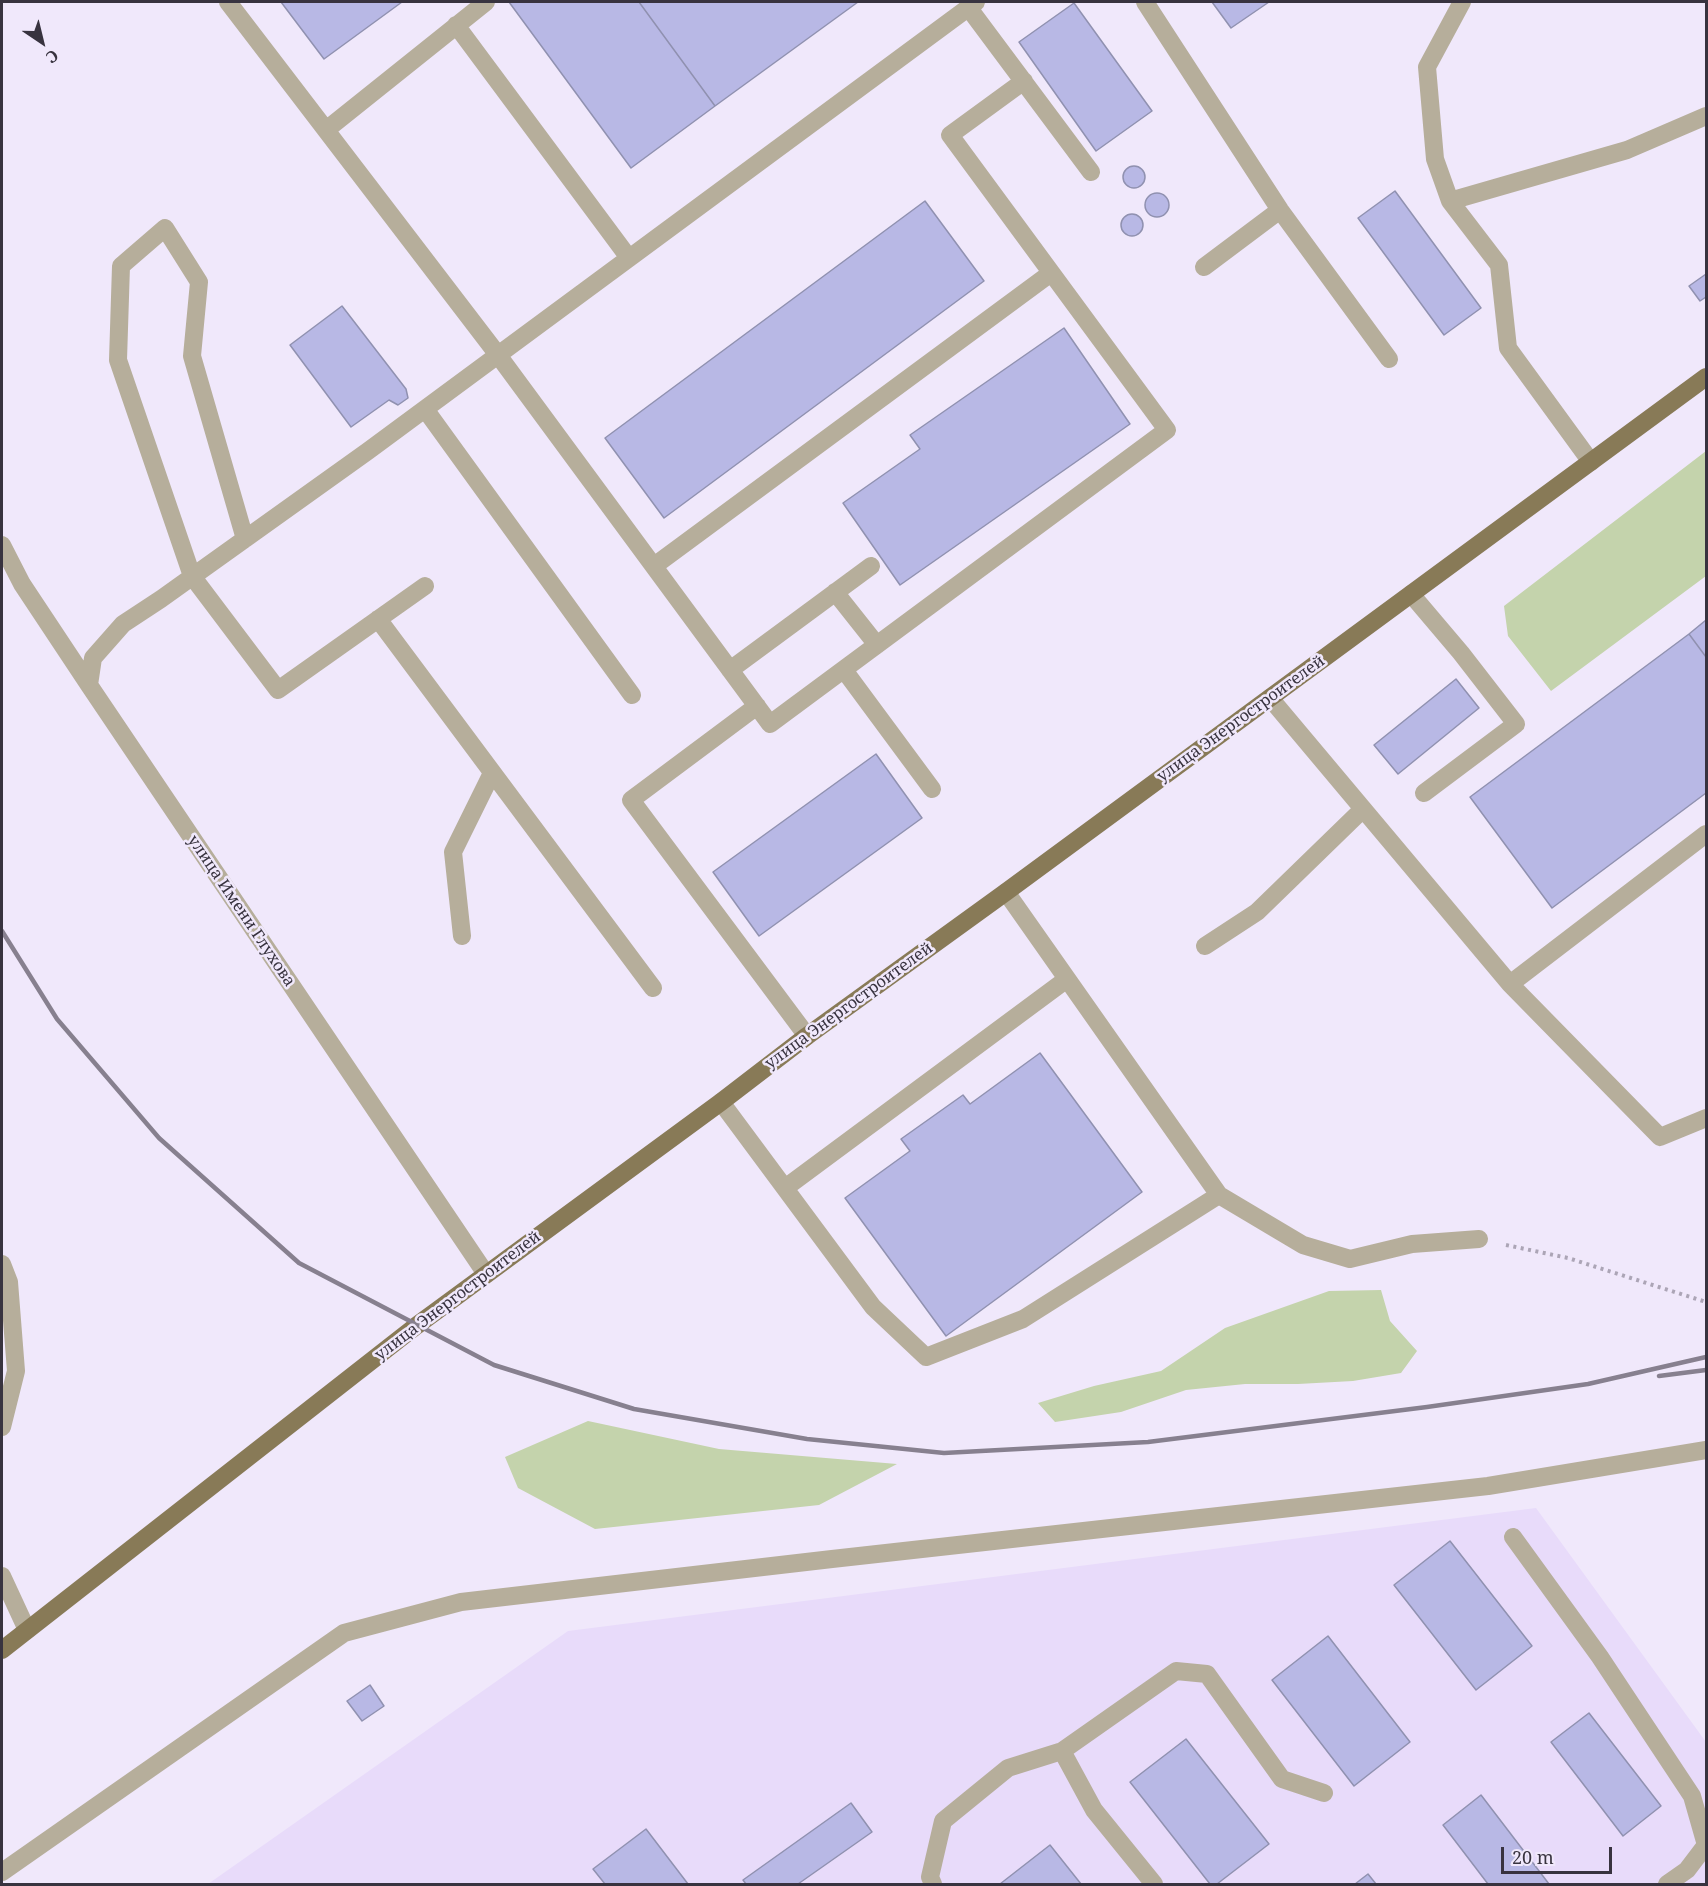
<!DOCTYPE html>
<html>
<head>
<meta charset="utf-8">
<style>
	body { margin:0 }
	#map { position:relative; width:1708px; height:1886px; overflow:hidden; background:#f0e8fb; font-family:"Noto Serif",serif }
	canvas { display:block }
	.frame { position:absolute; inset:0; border:3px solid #38333f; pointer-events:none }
	.north { position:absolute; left:12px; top:12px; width:60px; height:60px; -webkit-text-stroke:4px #f0e8fb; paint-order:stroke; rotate:145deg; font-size:16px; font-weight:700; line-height:24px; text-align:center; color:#38333f }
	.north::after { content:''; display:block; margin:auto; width:21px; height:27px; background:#38333f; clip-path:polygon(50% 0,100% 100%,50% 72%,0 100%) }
	.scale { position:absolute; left:1501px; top:1847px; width:111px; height:27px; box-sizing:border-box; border:3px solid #38333f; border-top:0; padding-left:8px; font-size:18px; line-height:21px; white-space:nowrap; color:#38333f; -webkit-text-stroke:4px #f0e8fb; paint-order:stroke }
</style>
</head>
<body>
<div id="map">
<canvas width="1708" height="1886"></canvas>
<div class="frame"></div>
<div class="north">С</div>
<div class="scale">20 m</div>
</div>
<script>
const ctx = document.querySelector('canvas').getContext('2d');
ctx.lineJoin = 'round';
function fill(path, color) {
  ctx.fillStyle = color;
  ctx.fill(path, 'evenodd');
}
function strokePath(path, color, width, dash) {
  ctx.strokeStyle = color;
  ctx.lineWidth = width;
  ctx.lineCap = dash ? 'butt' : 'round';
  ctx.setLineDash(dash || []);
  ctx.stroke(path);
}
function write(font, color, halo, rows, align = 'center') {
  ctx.font = font + ' "Noto Serif",serif';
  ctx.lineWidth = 5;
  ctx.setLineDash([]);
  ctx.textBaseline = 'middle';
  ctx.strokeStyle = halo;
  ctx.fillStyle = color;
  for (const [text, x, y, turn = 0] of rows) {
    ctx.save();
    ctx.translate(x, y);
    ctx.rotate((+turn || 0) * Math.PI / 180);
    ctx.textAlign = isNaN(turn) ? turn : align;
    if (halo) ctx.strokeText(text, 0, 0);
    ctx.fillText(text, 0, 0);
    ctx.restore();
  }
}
const built = new Path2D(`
	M1536,1508l170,234v142h-1498l360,-253z`);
const green = new Path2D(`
	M1706,451v125l-155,115 -43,-55 -4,-30z
	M1381,1290l9,31 27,30 -16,22 -48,8 -55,3h-53l-59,6 -65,22 -66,10 -17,-19 56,-17 67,-15 64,-43 104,-37z
	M588,1421l131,28 178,15 -78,41 -224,24 -77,-41 -13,-31z`);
const building = new Path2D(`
	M281,2h121l-78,57z
	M509,2h130l76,104 -84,62z
	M639,2h219l-143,104z
	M1212,2h57l-38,26z
	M1074,3l78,108 -56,40 -77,-109z
	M1123 177a11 11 0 1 1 22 0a11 11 0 1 1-22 0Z
	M1395,191l86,117 -37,27 -86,-117z
	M1145 205a12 12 0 1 1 24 0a12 12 0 1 1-24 0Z
	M925,201l59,80 -320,237 -59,-80z
	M1121 225a11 11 0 1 1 22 0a11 11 0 1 1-22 0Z
	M1706,274v23l-6,4 -11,-15z
	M342,306l64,83 2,9 -10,7 -9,-5 -38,27 -61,-82z
	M1064,328l66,96 -230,161 -57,-82 77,-54 -10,-14z
	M1706,620v37l-17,-23z
	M1689,634l17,23v136l-154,115 -82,-111z
	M1456,679l23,29 -81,66 -24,-29z
	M876,754l46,64 -163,118 -46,-64z
	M1040,1053l102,139 -196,144 -101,-138 65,-47 -9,-12 62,-44 7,9z
	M1450,1541l82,105 -56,44 -82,-105z
	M1328,1636l82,106 -56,44 -82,-106z
	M370,1685l14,21 -22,15 -15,-20z
	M1589,1713l72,93 -38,30 -72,-94z
	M1186,1739l83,105 -52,40h-7l-80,-102z
	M1481,1795l68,89h-61l-45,-59z
	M851,1803l21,29 -74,52h-52l-3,-4z
	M646,1829l42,55h-83l-12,-15z
	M1050,1845l31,39h-81z
	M1368,1874l8,10h-21z`);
const path = new Path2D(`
	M1506,1245l62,13 138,44`);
const minor = new Path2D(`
	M228,2l270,353 272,369 397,-294 -217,-295 74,-54
	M1145,2l135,208 109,149
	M1462,2l-35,65 8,92 15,42 177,-51 79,-34
	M968,7l123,165
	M456,25l173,233
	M326,130l160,-128
	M1450,201l49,64 9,83 83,114
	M1204,267l76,-57
	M425,409l207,286
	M245,539l-53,-183 7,-74 -34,-54 -44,38 -3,94 74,216 86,114 147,-104
	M2,545l20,39 67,101 397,589
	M654,566l397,-293
	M835,592l42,53
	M1411,594l50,59 55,71 -92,69
	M378,619l275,369
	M730,670l141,-104
	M844,670l88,119
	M89,685l4,-27 30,-34 38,-25 207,-148 608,-449
	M1270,698l240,286 150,153 46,-19
	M757,706l-126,94 176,236
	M1006,892l213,303 84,50 47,14 62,-15 67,-5
	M462,936l-9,-84 39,-79
	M1205,946l52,-34 106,-103
	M1510,984l196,-150
	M721,1102l152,205 53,50 97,-38 196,-124
	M785,1188l282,-209
	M2,1264l7,18 7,89 -14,56
	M1513,1537l87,120 92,139 14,49 -19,25 -20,14
	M2,1576l25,54
	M1062,1751l32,59 60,74
	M2,1872l342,-239 117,-31 371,-43 656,-73 218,-36
	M933,1884l-3,-7 13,-56 65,-53 54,-17 114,-80 31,3 75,105 42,14`);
const major = new Path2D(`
	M2,1650l414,-324 305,-224 86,-66 199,-144 700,-515`);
const rail = new Path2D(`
	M2,931l55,88 102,119 140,125 195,102 140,44 173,30 137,14 204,-11 279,-35 161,-23 118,-27
	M1659,1376l47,-6`);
const streetNames = [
	["улица Энергостроителей",1241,719,-36],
	["улица Имени Глухова",241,911,56],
	["улица Энергостроителей",849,1006,-36],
	["улица Энергостроителей",458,1296,-37]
];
fill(built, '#e8dbfa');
fill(green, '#c4d3ac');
fill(building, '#b8b8e5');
strokePath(building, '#9091b0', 1.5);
strokePath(path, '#aca5b6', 4, [3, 4.5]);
strokePath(minor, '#b6ae9b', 18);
strokePath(major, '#887a57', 18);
strokePath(rail, '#87808f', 4.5);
write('16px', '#38333f', '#f0e8fb', streetNames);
</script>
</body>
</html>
